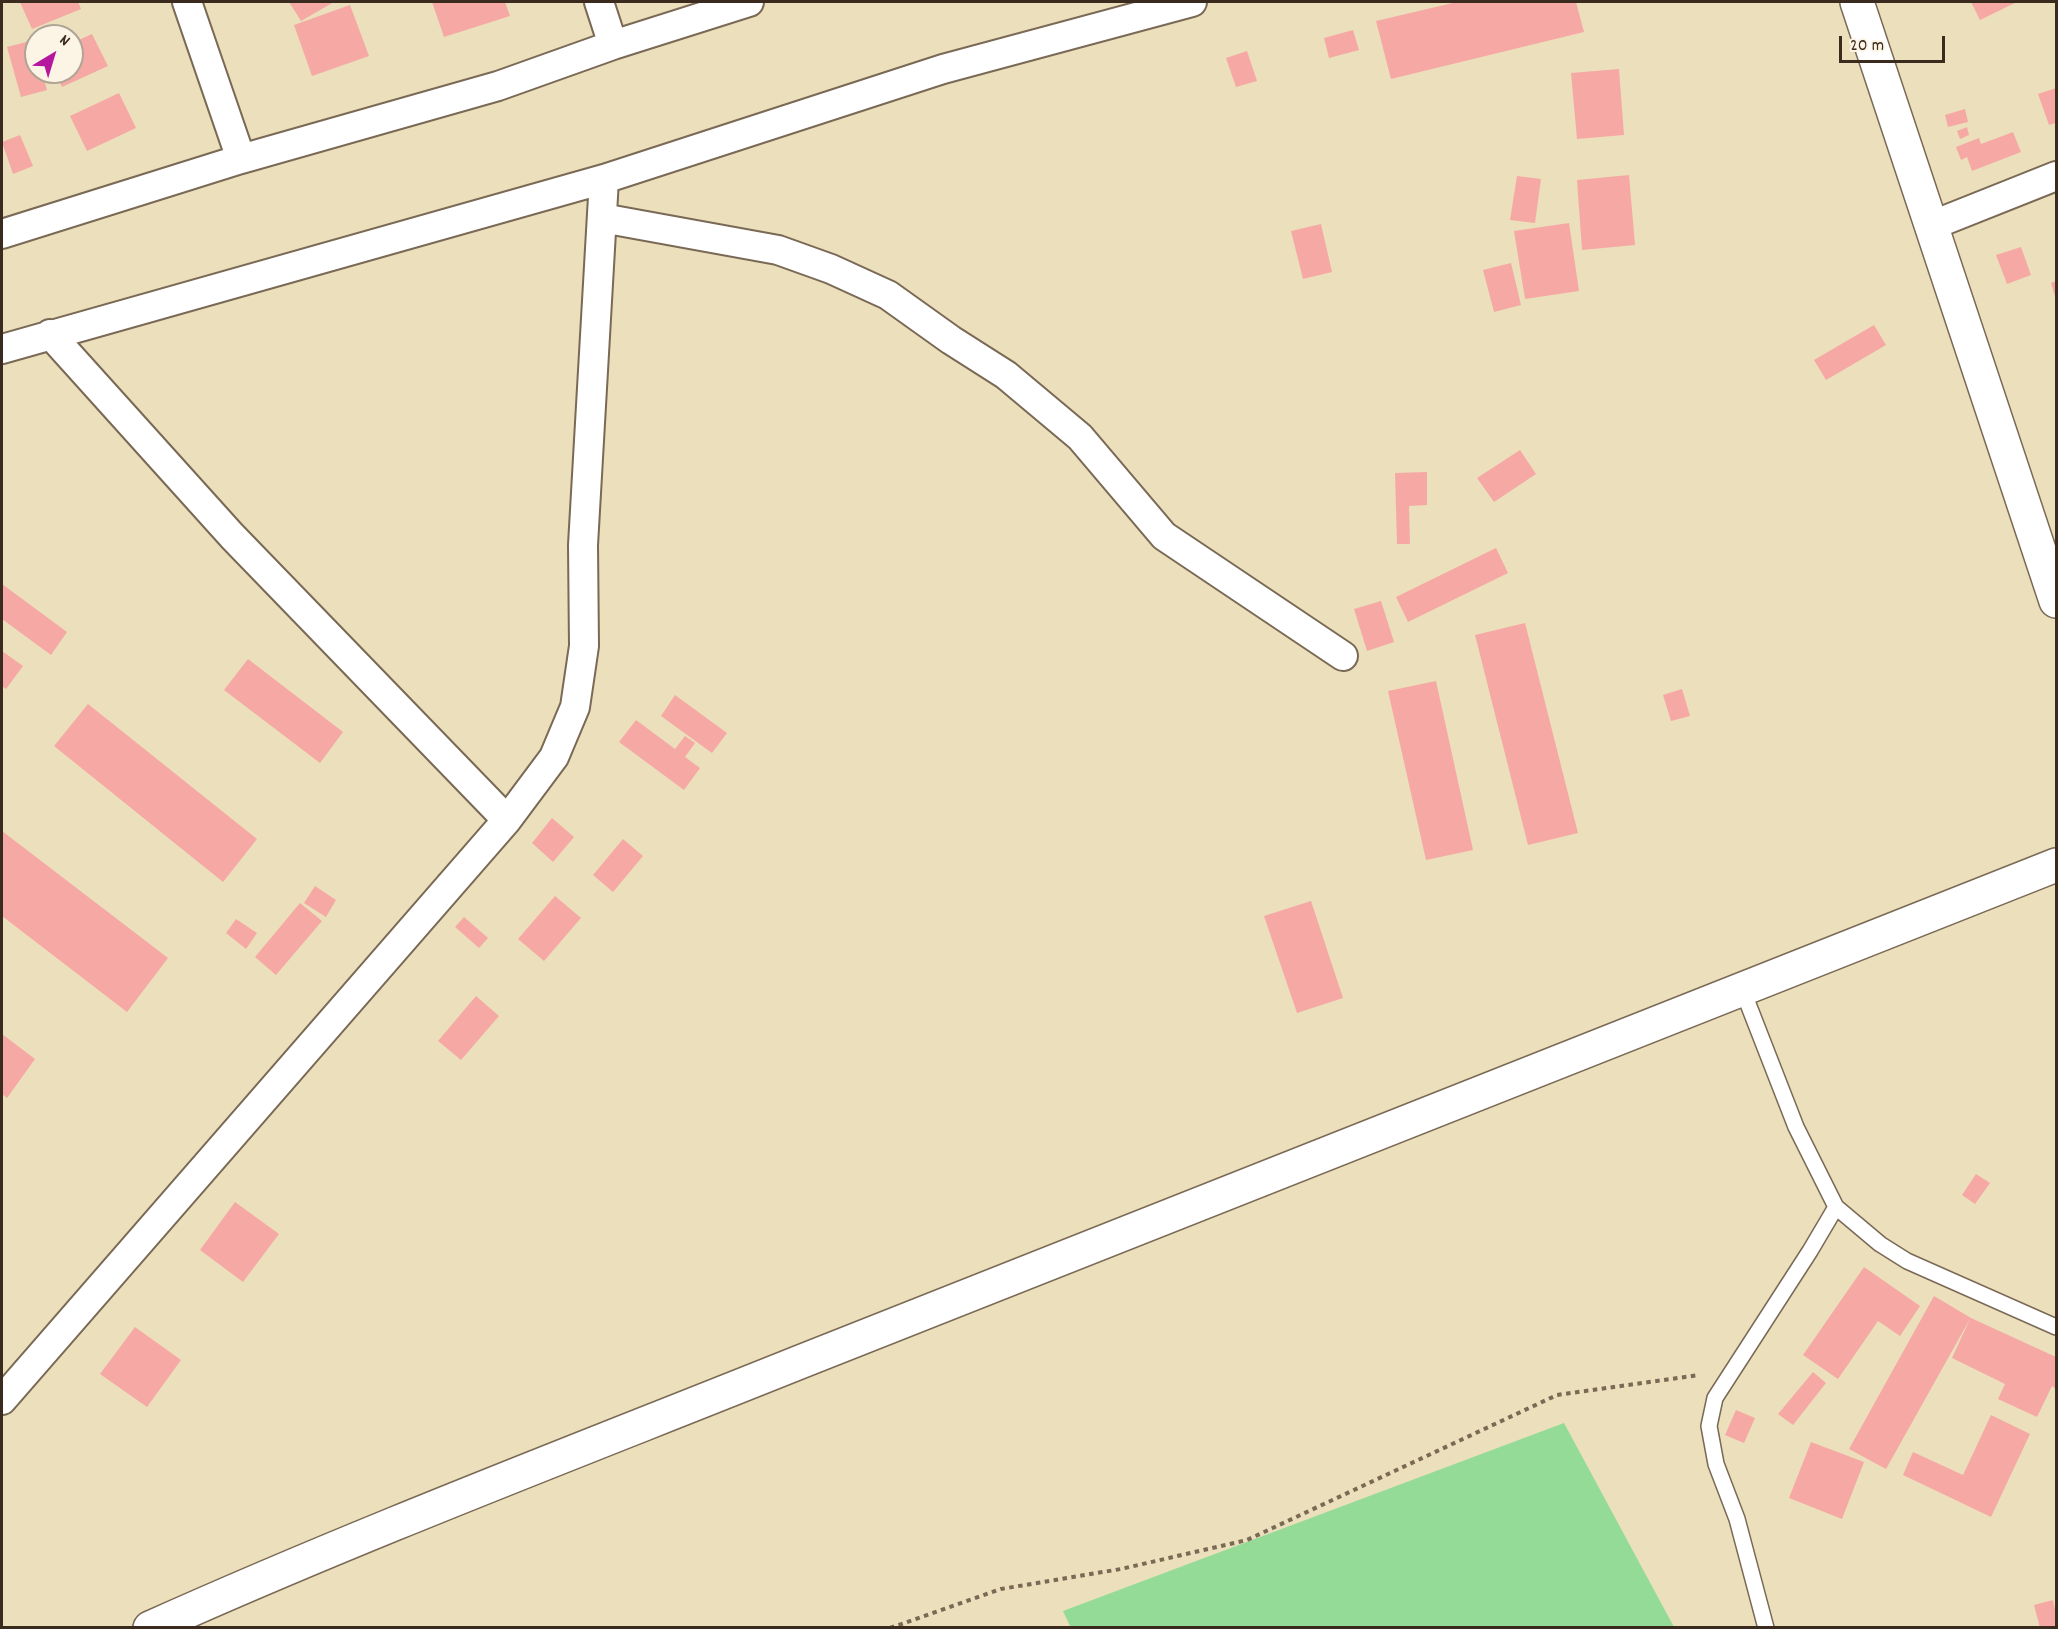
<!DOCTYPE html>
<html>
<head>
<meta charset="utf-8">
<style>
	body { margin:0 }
	#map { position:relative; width:2058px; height:1629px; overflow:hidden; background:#ebdfbc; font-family:Dekko,sans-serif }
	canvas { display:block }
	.frame { position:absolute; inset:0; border:3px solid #3b2a1e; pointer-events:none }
	.north { position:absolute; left:24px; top:24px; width:60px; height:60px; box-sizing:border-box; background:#fcf5e5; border:2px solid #afa495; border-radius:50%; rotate:38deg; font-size:16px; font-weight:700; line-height:24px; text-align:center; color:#3b2a1e }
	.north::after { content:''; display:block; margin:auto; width:21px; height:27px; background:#b5179e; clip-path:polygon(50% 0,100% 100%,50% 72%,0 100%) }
	.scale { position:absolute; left:1839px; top:36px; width:106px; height:27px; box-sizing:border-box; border:3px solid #3b2a1e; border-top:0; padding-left:8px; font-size:18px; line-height:21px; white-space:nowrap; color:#3b2a1e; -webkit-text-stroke:4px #fcf5e5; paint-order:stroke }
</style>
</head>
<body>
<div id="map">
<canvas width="2058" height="1629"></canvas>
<div class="frame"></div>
<div class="north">N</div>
<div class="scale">20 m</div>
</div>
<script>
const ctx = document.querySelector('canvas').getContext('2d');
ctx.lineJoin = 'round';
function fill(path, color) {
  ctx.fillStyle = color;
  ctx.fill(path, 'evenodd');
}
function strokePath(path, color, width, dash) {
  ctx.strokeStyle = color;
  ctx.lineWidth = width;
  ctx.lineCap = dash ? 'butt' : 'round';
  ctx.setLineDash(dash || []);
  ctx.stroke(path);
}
const green = new Path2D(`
	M1564,1423l110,204 -603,1 -8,-17z`);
const building = new Path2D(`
	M20,2h58l3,7 -49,20z
	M289,2h45l-33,19z
	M432,2h73l5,14 -66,21z
	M1457,2h119l8,30 -193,47 -15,-58z
	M1971,2h46l-37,18z
	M350,5l19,51 -57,20 -18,-51z
	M1353,30l6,20 -30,8 -5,-20z
	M92,34l16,32 -46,21 -7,-15h17v-29z
	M34,40l2,8v24h6l5,18 -26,7 -14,-50z
	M1247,51l10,30 -21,6 -10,-29z
	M1619,69l5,66 -47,4 -6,-66z
	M2056,88v35l-7,2 -11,-31z
	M119,93l17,35 -49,23 -17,-35z
	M1965,109l3,13 -20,5 -3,-12z
	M1967,127l2,8 -9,4 -3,-8z
	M2013,132l8,20 -49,19 -5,-14 -6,3 -5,-13 23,-9 2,6z
	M20,135l13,31 -20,8 -11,-32z
	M1629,175l6,70 -53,5 -5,-70z
	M1517,176l24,3 -6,44 -25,-3z
	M1569,223l10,68 -54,8 -11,-68z
	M1321,224l11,48 -29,7 -12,-48z
	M2021,247l10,28 -24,9 -11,-29z
	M1511,263l10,42 -27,7 -11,-42z
	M2056,281v19l-5,-17z
	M1874,325l12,20 -60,35 -12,-20z
	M1520,450l16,24 -42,28 -17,-24z
	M1427,472v33l-18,1 1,38h-13l-2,-71z
	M1496,548l12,25 -100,49 -12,-25z
	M2,584l65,48 -16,23 -49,-36z
	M1381,601l13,41 -27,9 -13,-42z
	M1525,623l53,210 -50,12 -53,-210z
	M2,651l21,15 -17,23 -4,-3z
	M248,659l95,73 -23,31 -96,-73z
	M1436,681l37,169 -47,10 -38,-169z
	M1682,689l8,27 -19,5 -8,-26z
	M675,695l52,38 -15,20 -51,-37z
	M88,704l169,135 -34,43 -169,-136z
	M636,720l39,29 10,-13 10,7 -10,14 15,11 -16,22 -65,-48z
	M552,818l22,19 -21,25 -21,-19z
	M2,831l166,127 -41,54 -125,-96z
	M623,839l20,17 -30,36 -20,-17z
	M315,886l21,14 -10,17 -22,-14z
	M555,896l26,22 -37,43 -26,-22z
	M1311,901l32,97 -46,15 -33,-97z
	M300,903l22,18 -46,54 -21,-18z
	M464,917l24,21 -9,10 -24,-21z
	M236,919l21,14 -11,16 -20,-16z
	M476,996l23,20 -38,44 -23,-19z
	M2,1034l33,25 -28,39 -5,-4z
	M1976,1174l14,9 -15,21 -13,-9z
	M235,1202l44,32 -36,48 -43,-32z
	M1864,1267l56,39 -20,30 -22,-15 -40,58 -35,-24z
	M1934,1296l37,22 85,39v32l-4,-3 -15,31 -39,-18 7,-15 -53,-26 18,-39 -84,150 -37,-20z
	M135,1327l46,33 -34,47 -47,-33z
	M1813,1372l13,11 -33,42 -15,-11z
	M1736,1410l19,8 -11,25 -19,-8z
	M1991,1415l39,19 -39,83 -88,-42 10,-23 50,23z
	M1811,1442l53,20 -22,57 -53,-21z
	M2053,1600l3,15v13h-16l-6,-23z`);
const path = new Path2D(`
	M890,1628l111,-39 120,-20 126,-29 310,-145 142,-20`);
const service = new Path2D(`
	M1743,991l53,136 40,80 44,37 27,17 149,66
	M1766,1628l-29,-109 -21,-55 -7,-38 6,-28 95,-147 26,-44`);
const minor = new Path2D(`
	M187,2l54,157
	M599,2l14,43
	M602,218l176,32 53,19 57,26 63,45 55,35 74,62 84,99 179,120
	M1933,225l123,-49
	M2,234l239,-75 257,-73 115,-41 136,-43
	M50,334l182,202 275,284
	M2,349l602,-170 339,-110 249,-67
	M2,1400l505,-580 47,-63 21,-50 9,-61 -1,-101 21,-366`);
const tertiary = new Path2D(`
	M1857,2l199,599
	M150,1628c214,-96 433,-179 650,-266 418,-167 838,-329 1256,-497`);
fill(green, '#93db96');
fill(building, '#f6a9a4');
strokePath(service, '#796955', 18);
strokePath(minor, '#796955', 32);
strokePath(tertiary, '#796955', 36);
strokePath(path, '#796955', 4, [4.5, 4.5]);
strokePath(service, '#fff', 15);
strokePath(minor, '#fff', 28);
strokePath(tertiary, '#fff', 33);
</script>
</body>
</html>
